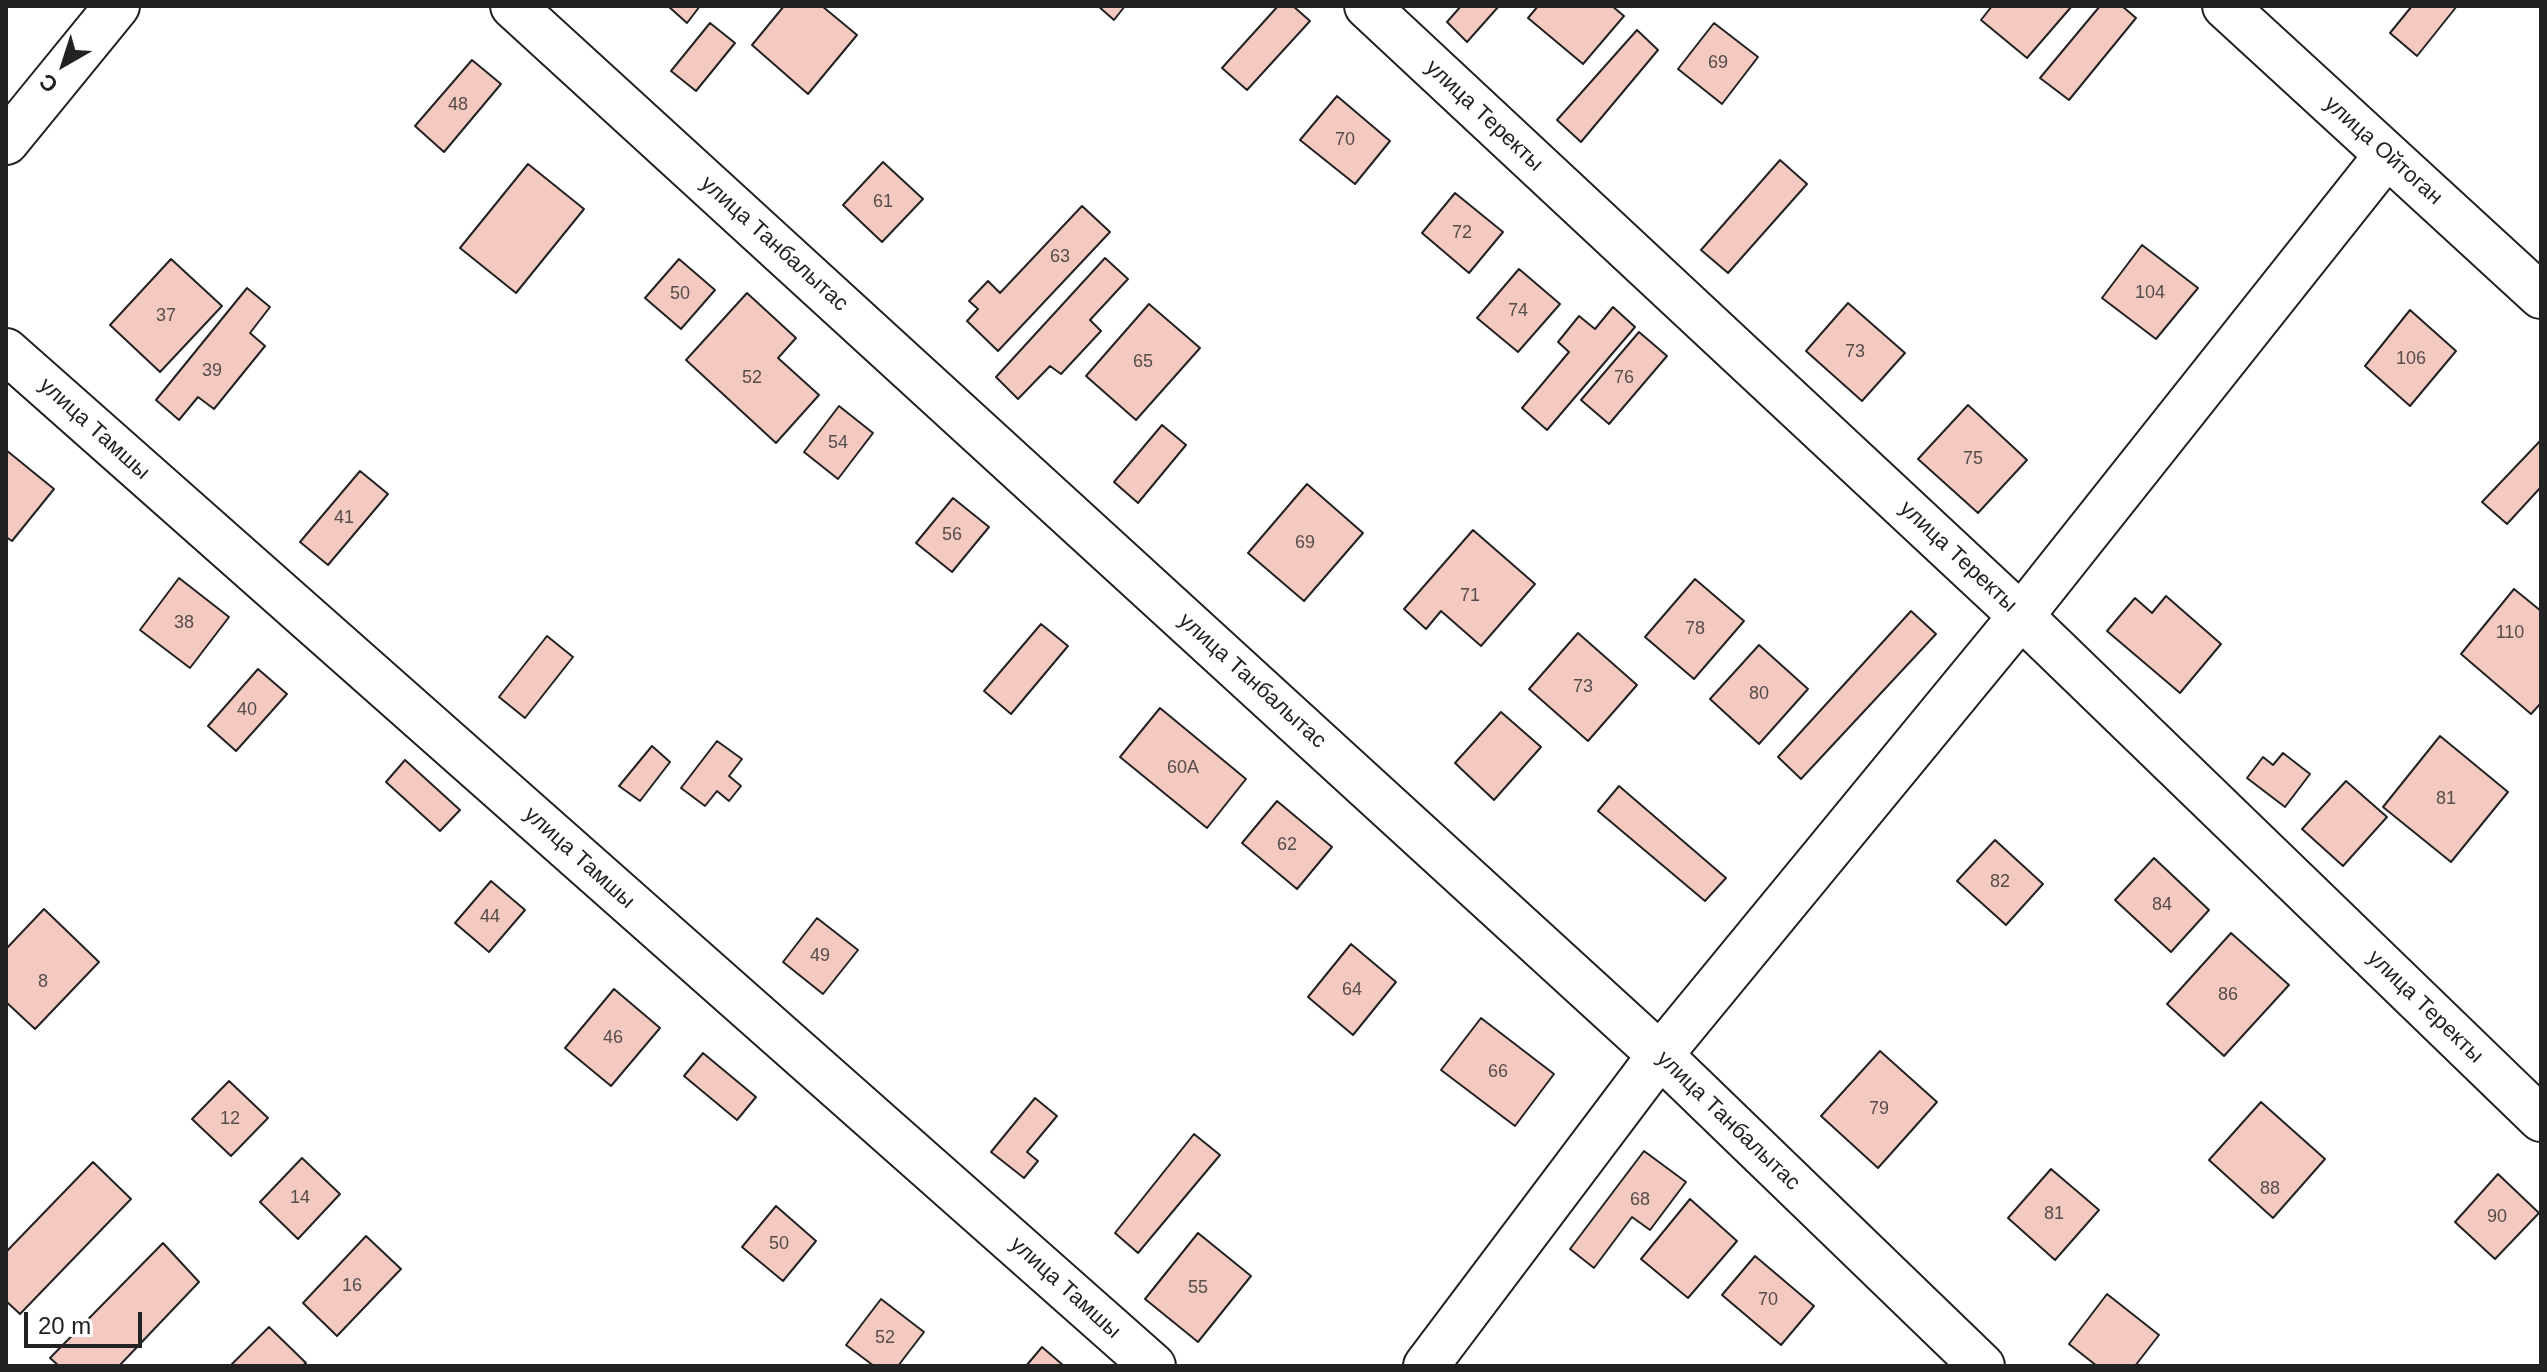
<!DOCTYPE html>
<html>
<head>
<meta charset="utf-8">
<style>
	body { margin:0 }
	#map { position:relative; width:2547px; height:1372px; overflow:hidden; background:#fff; font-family:Arial,sans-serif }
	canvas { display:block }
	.frame { position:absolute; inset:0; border:8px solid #222; pointer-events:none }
	.north { position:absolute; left:24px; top:24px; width:80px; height:80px; -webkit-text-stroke:6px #fff; paint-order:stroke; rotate:219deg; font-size:22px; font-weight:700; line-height:32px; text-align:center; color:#222 }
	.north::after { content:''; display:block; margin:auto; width:28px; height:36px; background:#222; clip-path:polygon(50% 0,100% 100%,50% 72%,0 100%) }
	.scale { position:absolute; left:24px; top:1312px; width:118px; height:36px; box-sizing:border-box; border:4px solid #222; border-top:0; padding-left:10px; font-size:24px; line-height:28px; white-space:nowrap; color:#222; -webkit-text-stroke:6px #fff; paint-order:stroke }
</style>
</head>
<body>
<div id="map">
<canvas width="2547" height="1372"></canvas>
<div class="frame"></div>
<div class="north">С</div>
<div class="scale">20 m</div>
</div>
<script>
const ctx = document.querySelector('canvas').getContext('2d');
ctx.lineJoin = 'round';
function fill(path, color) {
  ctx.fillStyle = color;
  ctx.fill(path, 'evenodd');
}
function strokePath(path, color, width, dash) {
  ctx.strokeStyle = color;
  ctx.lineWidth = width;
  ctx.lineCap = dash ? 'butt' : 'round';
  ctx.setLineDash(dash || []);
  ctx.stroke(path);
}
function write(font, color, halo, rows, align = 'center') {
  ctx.font = font + ' Arial,sans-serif';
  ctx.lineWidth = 6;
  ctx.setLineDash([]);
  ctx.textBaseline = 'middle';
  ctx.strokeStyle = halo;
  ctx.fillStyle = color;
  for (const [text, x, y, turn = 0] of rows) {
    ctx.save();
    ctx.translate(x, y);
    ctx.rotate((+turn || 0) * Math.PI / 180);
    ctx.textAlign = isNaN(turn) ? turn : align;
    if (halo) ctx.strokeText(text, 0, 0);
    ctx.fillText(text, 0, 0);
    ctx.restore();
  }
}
const building = new Path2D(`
	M668,6h32l-13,17z
	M784,6h38l35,29 -49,59 -56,-49z
	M1098,6h27l-11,14z
	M1278,6h15l17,15 -63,69 -25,-22z
	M1461,6h38l-32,36 -20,-20z
	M1538,6h74l12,10 -41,48 -55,-46z
	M1992,6h80l-45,52 -46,-38z
	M2100,6h22l14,12 -67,82 -29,-22z
	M2412,6h45l-40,50 -27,-23z
	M710,23l25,20 -39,48 -25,-20z
	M1714,23l44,34 -36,47 -44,-35z
	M1637,30l21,20 -77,92 -24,-22z
	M472,60l29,24 -57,68 -29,-26z
	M1337,96l53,45 -35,43 -55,-44z
	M1780,160l27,24 -79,89 -27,-23z
	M883,162l40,37 -41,43 -39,-37z
	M528,164l56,45 -68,84 -56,-45z
	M1455,193l48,39 -34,41 -47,-40z
	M1082,206l28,26 -112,119 -31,-30 11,-12 -9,-8 19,-20 12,12z
	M2142,245l56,43 -42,51 -54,-41z
	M1105,258l23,21 -38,41 11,11 -40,43 -11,-8 -32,33 -22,-22z
	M171,259l51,47 -62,66 -50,-47z
	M679,259l36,31 -34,39 -36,-31z
	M1519,269l41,35 -42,48 -41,-34z
	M247,288l23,19 -20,26 15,13 -51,63 -16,-12 -19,23 -23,-20z
	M747,293l49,45 -18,20 41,37 -43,48 -90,-83z
	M1848,303l57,50 -43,48 -56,-50z
	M1149,304l51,44 -64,72 -50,-44z
	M1613,307l22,20 -88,103 -25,-22 47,-56 -11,-10 21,-26 16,13z
	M2410,310l46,41 -46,55 -45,-40z
	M1639,332l28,24 -58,68 -28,-24z
	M1968,405l59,55 -49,53 -60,-54z
	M839,406l34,27 -35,46 -34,-27z
	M1162,425l24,20 -48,58 -24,-21z
	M2541,440v47l-34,37 -25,-22z
	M6,450l48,39 -42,52 -6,-4z
	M360,471l28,23 -60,71 -28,-23z
	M1307,484l56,49 -59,68 -56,-48z
	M953,498l36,29 -37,45 -36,-29z
	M1473,530l62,54 -54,62 -40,-35 -15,18 -22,-20z
	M179,578l50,39 -39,51 -50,-38z
	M1695,579l49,42 -50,58 -49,-42z
	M2514,589l27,22v92l-10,11 -70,-60z
	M2166,596l55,48 -41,49 -73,-62 28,-33 17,15z
	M1911,611l25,23 -135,145 -23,-22z
	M1041,624l27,22 -57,68 -27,-23z
	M1578,633l59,52 -49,56 -59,-52z
	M547,636l26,21 -48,61 -26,-21z
	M1759,645l49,44 -49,55 -49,-45z
	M258,669l29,25 -51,57 -28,-25z
	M1160,708l86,71 -39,49 -87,-71z
	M1501,712l40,35 -47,53 -39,-37z
	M2440,736l68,56 -57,70 -68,-55z
	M717,741l25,18 -13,17 12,10 -12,15 -12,-10 -12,15 -24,-18z
	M652,746l18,16 -30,39 -21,-15z
	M2283,753l27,21 -25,33 -38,-29 16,-21 10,8z
	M405,760l55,50 -20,21 -54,-49z
	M2346,781l41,36 -44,49 -41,-37z
	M1619,786l107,92 -21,23 -107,-90z
	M1277,801l55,46 -35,42 -55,-46z
	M1995,840l48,44 -37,41 -49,-44z
	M2154,858l55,52 -38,42 -56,-52z
	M491,881l34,29 -36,42 -34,-29z
	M44,909l55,53 -64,67 -29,-27v-53z
	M817,918l41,32 -35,44 -40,-32z
	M2231,933l58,52 -65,71 -57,-52z
	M1351,944l45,38 -43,53 -45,-38z
	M614,989l46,39 -49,58 -46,-38z
	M1481,1018l73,56 -39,52 -74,-56z
	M1880,1051l57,51 -59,66 -57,-52z
	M703,1053l53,44 -19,23 -53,-44z
	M229,1081l39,37 -37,38 -39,-37z
	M1035,1098l22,18 -30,36 11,9 -14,17 -33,-26z
	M2261,1102l64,57 -52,59 -64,-58z
	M1194,1134l26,21 -82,98 -23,-20z
	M1644,1151l42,31 -36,48 -18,-13 -38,51 -24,-19z
	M302,1158l38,36 -42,45 -38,-37z
	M93,1162l38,37 -111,115 -14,-13v-49z
	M2051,1169l48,41 -44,50 -47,-42z
	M2498,1174l41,39 -44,46 -40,-37z
	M1690,1199l47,42 -49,57 -47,-39z
	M776,1206l40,35 -33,40 -41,-34z
	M1198,1233l53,43 -53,66 -53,-43z
	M366,1236l35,33 -64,67 -34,-33z
	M163,1243l36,39 -80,84h-60l-9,-8z
	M1755,1256l59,50 -33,39 -59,-50z
	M2107,1294l52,41 -24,31h-38l-28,-22z
	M881,1299l43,33 -26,34h-24l-28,-21z
	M269,1327l37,36 -4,3h-72z
	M1042,1347l22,19h-38z`);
const minor = new Path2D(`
	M513,6l1147,1049 322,311
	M1367,6l654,610 520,503
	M2225,6l316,290
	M6,142l111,-136
	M6,351l1147,1015
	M1426,1366l234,-311 361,-439 366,-461`);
const numberNames = [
	["69",1718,63],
	["48",458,105],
	["70",1345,140],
	["61",883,202],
	["72",1462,233],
	["63",1060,257],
	["104",2150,293],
	["50",680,294],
	["74",1518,311],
	["37",166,316],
	["73",1855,352],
	["106",2411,359],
	["65",1143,362],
	["39",212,371],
	["52",752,378],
	["76",1624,378],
	["54",838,443],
	["75",1973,459],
	["41",344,518],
	["56",952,535],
	["69",1305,543],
	["71",1470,596],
	["38",184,623],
	["78",1695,629],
	["110",2510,633],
	["73",1583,687],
	["80",1759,694],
	["40",247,710],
	["60А",1183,768],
	["81",2446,799],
	["62",1287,845],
	["82",2000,882],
	["84",2162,905],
	["44",490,917],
	["49",820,956],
	["8",43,982],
	["64",1352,990],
	["86",2228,995],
	["46",613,1038],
	["66",1498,1072],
	["79",1879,1109],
	["12",230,1119],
	["88",2270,1189],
	["14",300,1198],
	["68",1640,1200],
	["81",2054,1214],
	["90",2497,1217],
	["50",779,1244],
	["16",352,1286],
	["55",1198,1288],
	["70",1768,1300],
	["52",885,1338]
];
const streetNames = [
	["улица Теректы",1484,116,43],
	["улица Ойтоган",2383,151,42],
	["улица Танбалытас",774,244,42],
	["улица Тамшы",94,429,42],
	["улица Теректы",1958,557,43],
	["улица Танбалытас",1252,681,42],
	["улица Тамшы",579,858,42],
	["улица Теректы",2425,1007,44],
	["улица Танбалытас",1728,1121,44],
	["улица Тамшы",1065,1288,42]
];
fill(building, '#f3c9c0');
strokePath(building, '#222', 2);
strokePath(minor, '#222', 48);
strokePath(minor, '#fff', 44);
write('18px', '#564c4a', null, numberNames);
write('22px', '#222', '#fff', streetNames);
</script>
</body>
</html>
